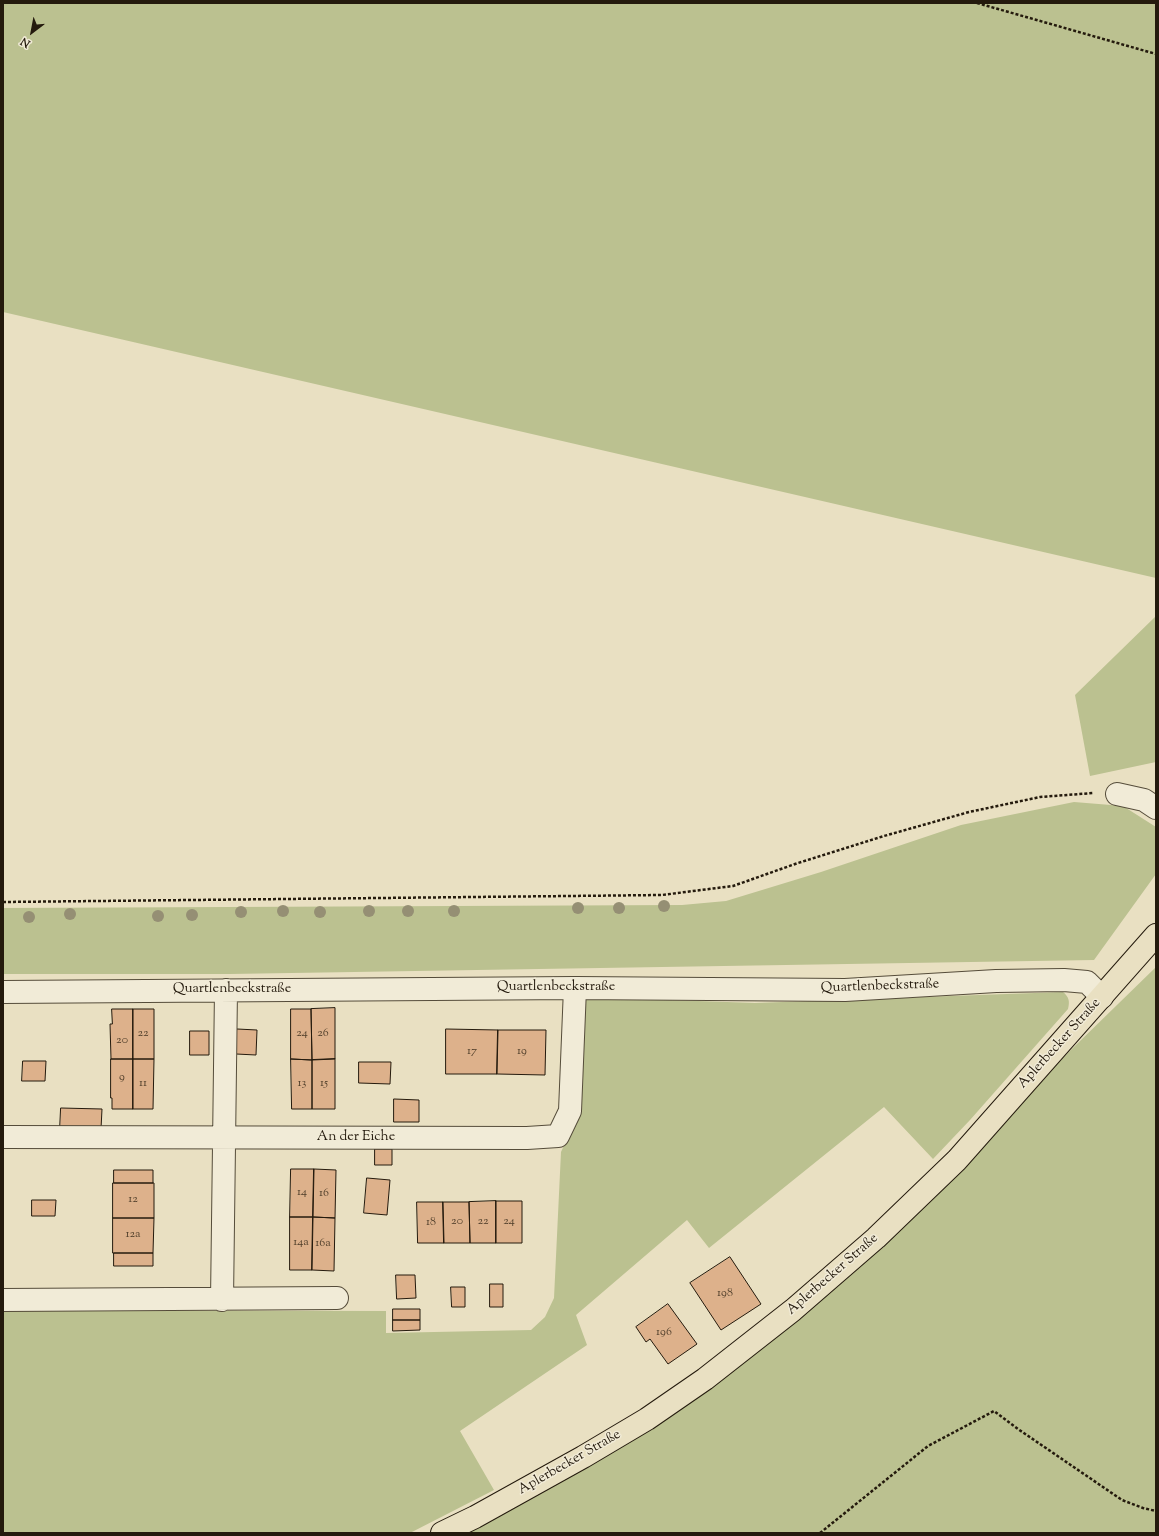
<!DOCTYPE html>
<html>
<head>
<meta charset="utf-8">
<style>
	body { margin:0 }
	#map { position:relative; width:1159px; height:1536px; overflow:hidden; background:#e9e0c2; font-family:"Sorts Mill Goudy",serif }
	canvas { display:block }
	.frame { position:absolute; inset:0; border:4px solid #241a0d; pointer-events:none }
	.north { position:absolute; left:12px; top:12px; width:40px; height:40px; -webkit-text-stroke:3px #f1ebd7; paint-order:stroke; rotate:212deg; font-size:11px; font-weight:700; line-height:16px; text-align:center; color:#241a0d }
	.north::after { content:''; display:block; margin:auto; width:14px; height:18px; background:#241a0d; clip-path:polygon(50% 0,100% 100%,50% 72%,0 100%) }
</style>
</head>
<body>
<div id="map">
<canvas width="1159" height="1536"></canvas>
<div class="frame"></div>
<div class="north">N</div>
</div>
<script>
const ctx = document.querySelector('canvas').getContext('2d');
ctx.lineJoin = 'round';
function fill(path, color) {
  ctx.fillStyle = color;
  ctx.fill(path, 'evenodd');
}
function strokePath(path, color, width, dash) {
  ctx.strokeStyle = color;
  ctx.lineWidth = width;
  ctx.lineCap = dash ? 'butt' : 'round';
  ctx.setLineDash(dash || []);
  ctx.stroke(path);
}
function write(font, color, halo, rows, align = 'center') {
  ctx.font = font + ' "Sorts Mill Goudy",serif';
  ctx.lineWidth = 3;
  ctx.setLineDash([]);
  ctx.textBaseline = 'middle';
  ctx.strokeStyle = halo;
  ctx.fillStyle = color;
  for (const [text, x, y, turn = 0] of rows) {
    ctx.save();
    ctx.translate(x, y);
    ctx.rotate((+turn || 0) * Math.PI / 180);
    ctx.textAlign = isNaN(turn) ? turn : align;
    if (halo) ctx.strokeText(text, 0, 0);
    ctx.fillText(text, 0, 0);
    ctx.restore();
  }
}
const green = new Path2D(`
	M3,3h1153v575l-1153,-266z
	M1156,616v146l-66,14 -15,-81z
	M1074,802l49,4 33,21v47l-62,86 -864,14h-227v-66l679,-3 44,-4 95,-29 140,-47z
	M1156,967v566h-704l252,-150 336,-303z
	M1063,992c6,5 7,9 5,17l-98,111 -37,39 -49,-52 -175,141 -22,-28 -111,95 11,30 -127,86 34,59 -84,43h-407v-223l383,1v22l145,-3 14,-13 9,-19 7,-146 18,-40 6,-115 170,6z`);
const building = new Path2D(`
	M335,1008v51l-23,1 -1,-51z
	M112,1009h21v50h-22l-1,-35h2z
	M133,1009h21v50h-21z
	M291,1009h20l1,51 -21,-1z
	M237,1029l20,1 -1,25 -20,-1z
	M446,1029l52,1 -1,44h-51z
	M498,1030h48l-1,45 -48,-1z
	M190,1031h19v24h-19z
	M111,1059h22v50h-21v-11h-1z
	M133,1059h21l-1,50h-20z
	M291,1059l21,1v49h-20z
	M335,1059v50h-23v-49z
	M23,1061h23l-1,20h-23z
	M359,1062h32l-1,22 -31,-1z
	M394,1099l25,1v22h-25z
	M61,1108l41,1 -1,20h-41z
	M375,1149h17v16h-17z
	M291,1169h23l-1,48h-23z
	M314,1169l22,1 -1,48 -22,-1z
	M114,1170h39v13h-39z
	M367,1178l23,2 -3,35 -23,-2z
	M113,1183h41v35h-41z
	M32,1200h24l-1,16h-23z
	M496,1201v42h-26l-1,-41z
	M496,1201h26v42h-26z
	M417,1202h26l1,41h-26z
	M443,1202h26l1,41h-26z
	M290,1217h23l-1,53h-22z
	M313,1217l22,1 -1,53 -22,-1z
	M113,1218h41l-1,35h-40z
	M114,1253h39v13h-39z
	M730,1257l31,47 -40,26 -31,-47z
	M396,1275h19l1,23 -19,1z
	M490,1284h13v23h-13z
	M451,1287h14v20h-13z
	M668,1304l29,40 -29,20 -18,-25 -4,3 -10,-15z
	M393,1309h27v11h-27z
	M393,1320h27v10l-27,1z`);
const path = new Path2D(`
	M977,3l179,51
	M3,902l659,-7 71,-9 65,-23 86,-27 85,-24 71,-15 53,-4
	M820,1533l108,-87 66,-35 24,18 104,71 21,8 13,3`);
const minor = new Path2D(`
	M1117,794l27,6 12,8
	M3,992l572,-4 270,2 151,-9 68,-1 23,2 15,15
	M3,1137l524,1 31,-2 12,-25 5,-123
	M3,1300l334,-2
	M222,1300l4,-310`);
const major = new Path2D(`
	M442,1533l33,-16 108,-60 64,-38 58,-40 88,-69 83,-72 81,-78 199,-225`);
const trees = [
	[664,906],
	[578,908],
	[619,908],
	[283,911],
	[369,911],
	[408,911],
	[454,911],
	[241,912],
	[320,912],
	[70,914],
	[192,915],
	[158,916],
	[29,917]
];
const numberNames = [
	["22",143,1034],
	["24",302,1034],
	["26",323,1034],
	["20",122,1041],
	["17",472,1052],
	["19",522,1052],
	["9",122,1078],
	["11",143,1084],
	["13",302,1084],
	["15",324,1084],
	["14",302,1193],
	["16",324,1194],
	["12",133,1200],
	["20",457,1222],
	["22",483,1222],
	["24",509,1222],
	["18",431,1223],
	["12a",133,1235],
	["14a",301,1243],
	["16a",323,1244],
	["198",725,1294],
	["196",664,1333]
];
const streetNames = [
	["Quartlenbeckstraße",880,987,-2],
	["Quartlenbeckstraße",556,988],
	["Quartlenbeckstraße",232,990],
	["Aplerbecker Straße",1060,1044,-48],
	["An der Eiche",356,1138],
	["Aplerbecker Straße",833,1275,-41],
	["Aplerbecker Straße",570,1463,-30]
];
fill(green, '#bbc190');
fill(building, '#ddb18b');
strokePath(building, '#241a0d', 1);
strokePath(minor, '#554c3a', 24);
strokePath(major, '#241a0d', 24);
strokePath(path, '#241a0d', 2.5, [3, 2]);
strokePath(minor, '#f1ebd7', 22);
strokePath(major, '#e9e0c2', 22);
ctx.fillStyle = '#958f74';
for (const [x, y] of trees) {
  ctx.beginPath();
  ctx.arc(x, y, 6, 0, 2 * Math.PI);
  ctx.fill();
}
write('12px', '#52402c', null, numberNames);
write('14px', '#241a0d', '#f1ebd7', streetNames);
</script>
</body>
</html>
